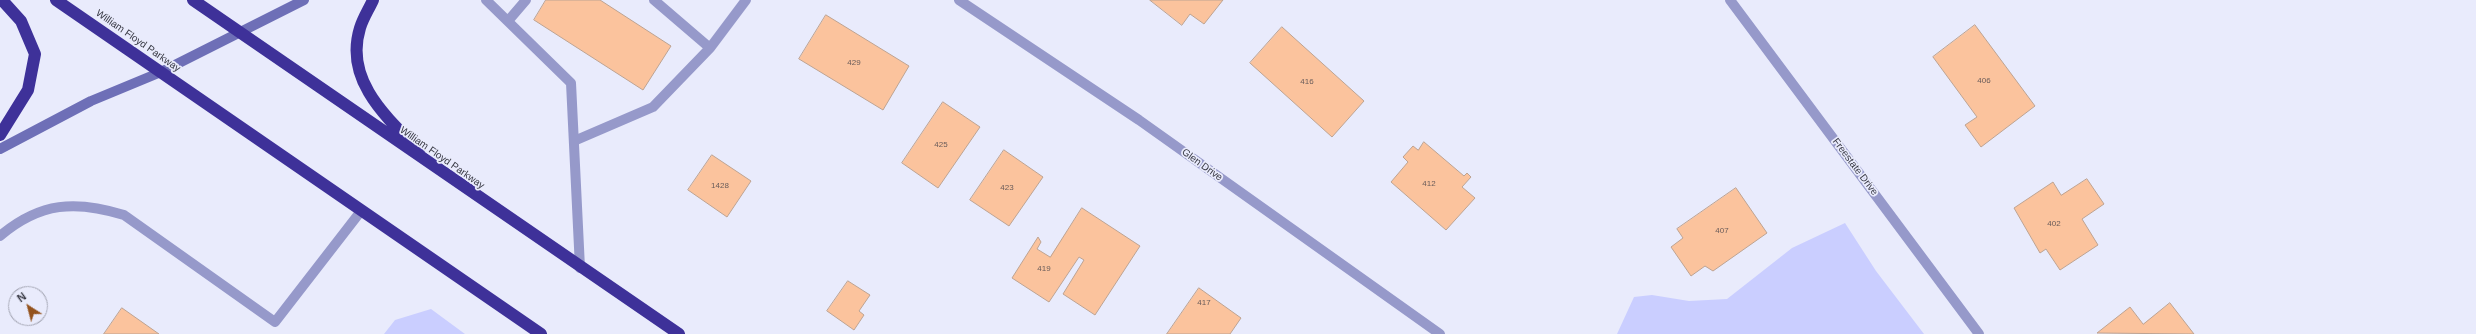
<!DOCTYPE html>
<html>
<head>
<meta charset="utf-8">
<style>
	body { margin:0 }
	#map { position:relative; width:2476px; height:334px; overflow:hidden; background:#e9ebfc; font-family:Arial,sans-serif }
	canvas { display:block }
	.north { position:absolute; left:8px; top:286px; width:40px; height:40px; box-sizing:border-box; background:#e9ebfc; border:1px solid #a2a4b2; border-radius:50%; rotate:324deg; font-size:11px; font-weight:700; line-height:16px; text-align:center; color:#383944 }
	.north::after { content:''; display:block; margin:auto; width:14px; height:18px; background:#94531e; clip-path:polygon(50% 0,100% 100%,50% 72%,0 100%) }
</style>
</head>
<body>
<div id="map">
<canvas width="2476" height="334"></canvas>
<div class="north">N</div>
</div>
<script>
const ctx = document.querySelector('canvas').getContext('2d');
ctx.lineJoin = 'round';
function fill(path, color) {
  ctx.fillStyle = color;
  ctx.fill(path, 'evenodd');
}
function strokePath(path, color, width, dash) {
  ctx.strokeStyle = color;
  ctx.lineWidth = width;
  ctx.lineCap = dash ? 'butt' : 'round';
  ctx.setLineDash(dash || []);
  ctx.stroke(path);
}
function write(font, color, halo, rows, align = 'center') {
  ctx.font = font + ' Arial,sans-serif';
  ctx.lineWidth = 3.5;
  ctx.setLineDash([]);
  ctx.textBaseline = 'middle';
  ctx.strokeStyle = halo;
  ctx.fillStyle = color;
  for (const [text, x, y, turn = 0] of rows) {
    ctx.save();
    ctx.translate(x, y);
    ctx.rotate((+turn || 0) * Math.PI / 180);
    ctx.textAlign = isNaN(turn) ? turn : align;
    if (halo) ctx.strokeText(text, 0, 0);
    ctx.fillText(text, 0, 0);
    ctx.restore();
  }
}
const green = new Path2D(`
	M1845,223l31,48 48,63h-307l17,-37 18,-2 37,6 38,-2 65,-51z
	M431,309l34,25h-81l11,-14z`);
const building = new Path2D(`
	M546,0h54l71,46 -28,44 -109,-70z
	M1150,0h73l-19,24 -14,-10 -8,11z
	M826,15l83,51 -26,44 -84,-51z
	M1975,25l60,81 -54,41 -16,-22 12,-8 -44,-60z
	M1282,27l82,74 -32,36 -82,-74z
	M943,102l37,25 -42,61 -36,-25z
	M1424,142l40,34 3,-3 4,4 -9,10 13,11 -29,32 -55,-48 17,-20 -5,-5 10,-11 5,4z
	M1004,150l39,27 -34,49 -39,-26z
	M712,155l39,26 -24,36 -39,-27z
	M2087,179l17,25 -22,15 16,26 -38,25 -14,-21 -6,4 -26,-45 39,-26 8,13z
	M1736,188l31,45 -54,38 -8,-5 -14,10 -20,-29 12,-9 -6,-9z
	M1082,208l58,38 -45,69 -32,-21 21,-34 -5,-3 -30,45 -37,-24 26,-41 3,5 -4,7 13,8z
	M848,281l22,14 -11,16 5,4 -10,15 -27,-19z
	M1199,288l42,30 -11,16h-63z
	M2170,303l24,31 -97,-1 33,-26 13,17z
	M122,308l37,26h-55z`);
const lane = new Path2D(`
	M486,0l85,83 9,185
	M654,0l56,48
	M508,21l18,-21
	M574,141l79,-34 57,-59 36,-48
	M0,236c40,-34 76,-36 124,-21l151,107 86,-111`);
const street = new Path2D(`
	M959,0l180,120 301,214
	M1730,0l249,334`);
const secondary = new Path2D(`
	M0,149l91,-48 70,-29 143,-72`);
const highway = new Path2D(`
	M56,0l485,334
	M193,0l486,334
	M373,0c-4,9 -10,18 -13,28 -16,52 26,89 59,122
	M0,135l28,-45 7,-36 -14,-33 -19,-21`);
const numberNames = [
	["429",854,63],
	["406",1984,81],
	["416",1307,82],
	["425",941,145],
	["412",1429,184],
	["1428",720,186],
	["423",1007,188],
	["402",2054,224],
	["407",1722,231],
	["419",1044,269],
	["417",1204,303]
];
const streetNames = [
	["William Floyd Parkway",138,41,35],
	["William Floyd Parkway",442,158,35],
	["Glen Drive",1202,165,36],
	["Freestate Drive",1855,167,53]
];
fill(green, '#caceff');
fill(building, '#fbc39d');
strokePath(building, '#bda392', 1);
strokePath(lane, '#9699ca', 10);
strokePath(street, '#9699ca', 10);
strokePath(secondary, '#6e6fb7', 10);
strokePath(highway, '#3e3199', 12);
write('8px', '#695c5a', null, numberNames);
write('10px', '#383944', '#e9ebfc', streetNames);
</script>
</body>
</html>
